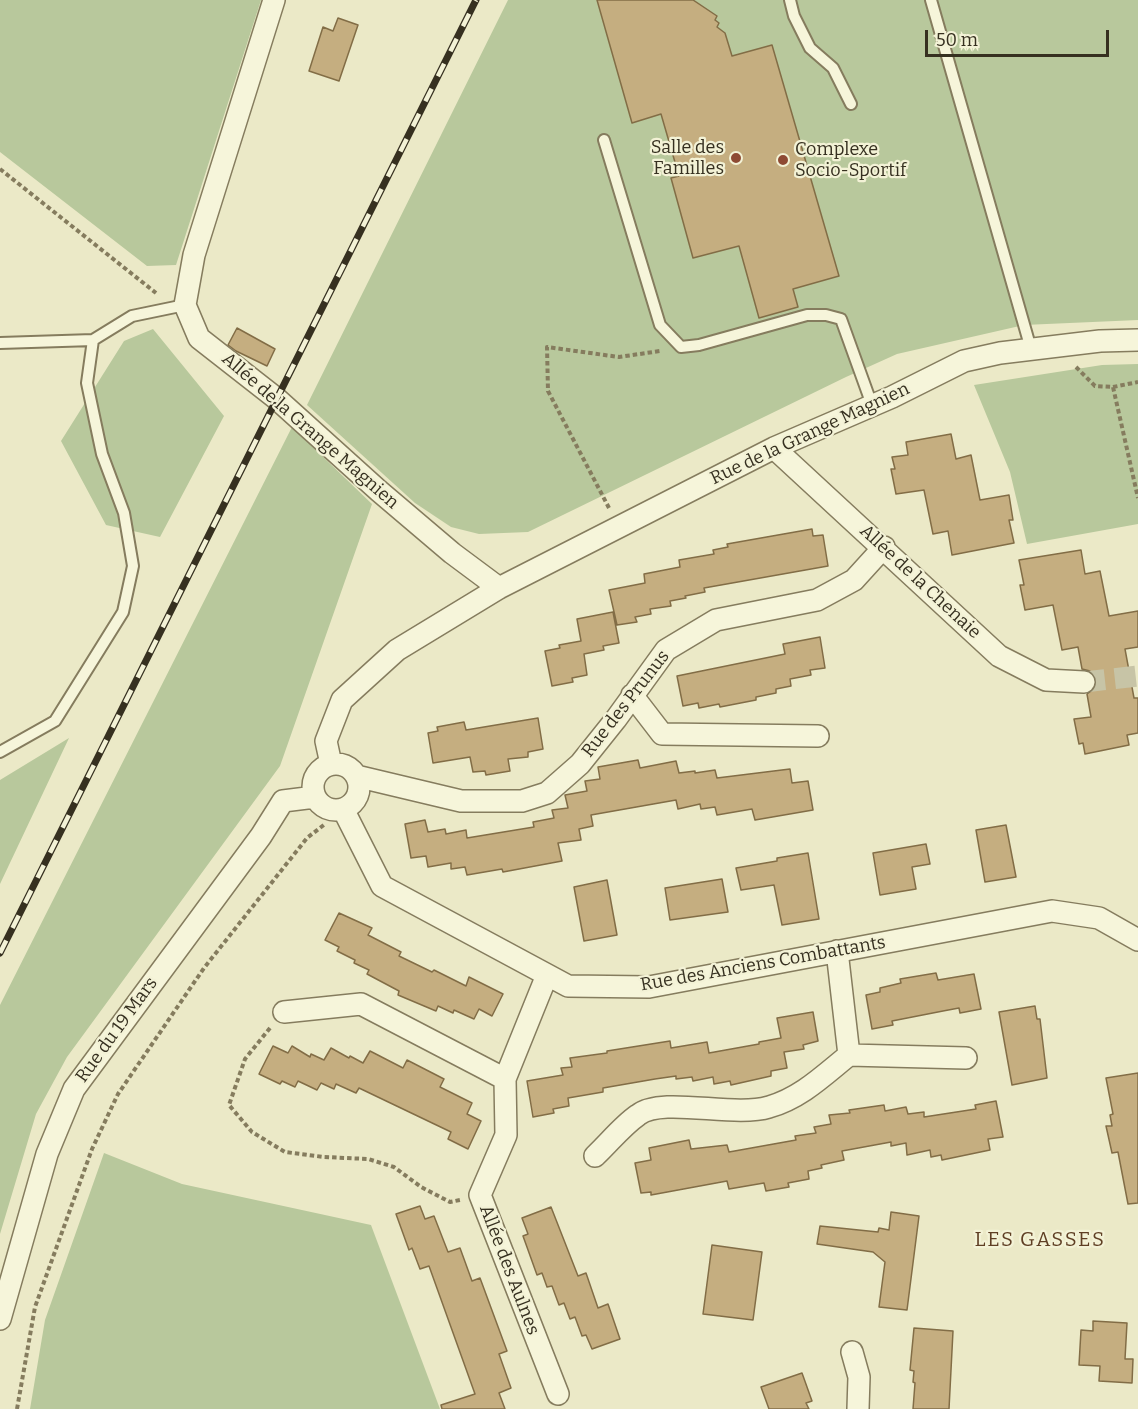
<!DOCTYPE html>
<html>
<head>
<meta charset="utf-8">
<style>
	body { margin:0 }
	#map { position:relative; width:1138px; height:1409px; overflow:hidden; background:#ebe9c7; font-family:Bitter,serif }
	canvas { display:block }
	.scale { position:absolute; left:925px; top:30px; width:184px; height:27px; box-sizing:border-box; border:3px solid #363020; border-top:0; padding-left:8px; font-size:18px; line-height:21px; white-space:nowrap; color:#363020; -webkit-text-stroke:4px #f3f2d6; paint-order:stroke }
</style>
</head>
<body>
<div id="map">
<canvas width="1138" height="1409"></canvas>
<div class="scale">50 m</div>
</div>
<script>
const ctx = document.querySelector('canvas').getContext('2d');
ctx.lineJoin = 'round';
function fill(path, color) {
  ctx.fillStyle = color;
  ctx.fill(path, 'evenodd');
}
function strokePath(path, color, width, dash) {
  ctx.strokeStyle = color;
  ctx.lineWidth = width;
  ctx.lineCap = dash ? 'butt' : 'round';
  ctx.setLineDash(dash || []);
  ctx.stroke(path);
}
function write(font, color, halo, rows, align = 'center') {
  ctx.font = font + ' Bitter,serif';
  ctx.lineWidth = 4.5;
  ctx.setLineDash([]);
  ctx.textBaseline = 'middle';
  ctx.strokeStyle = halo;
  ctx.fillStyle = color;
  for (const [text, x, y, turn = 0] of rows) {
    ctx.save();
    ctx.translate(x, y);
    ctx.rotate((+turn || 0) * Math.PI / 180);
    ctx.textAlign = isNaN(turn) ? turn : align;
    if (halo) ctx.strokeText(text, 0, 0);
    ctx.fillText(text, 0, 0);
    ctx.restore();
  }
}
const green = new Path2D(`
	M0,0h261l-85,265 -29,1 -147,-114z
	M508,0h630v320l-114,5 -127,29 -51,23 -318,155 -49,2 -28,-7 -36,-24 -108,-98z
	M153,329l71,87 -64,121 -54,-12 -45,-84 63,-100z
	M1138,364v160l-111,20 -17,-72 -36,-87 128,-20z
	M292,427l80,77 -92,262 -213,291 -31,57 -36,120v-229z
	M69,738l-69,146v-104z
	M104,1153l78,31 189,41 69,184h-410l15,-89z`);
const building = new Path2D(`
	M597,0h96l24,16 -2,4 4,3 -2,4 8,6 7,23 40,-11 67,231 -46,13 5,18 -39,11 -20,-72 -46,12 -22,-80 8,-2 -18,-62 -29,9z
	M338,18l20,7 -19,56 -30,-10 14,-44 10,4z
	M237,328l38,21 -8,17 -31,-15 -8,-6z
	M951,434l5,25 15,-4 9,45 29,-5 4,25h-4l5,23 -62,12 -4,-24 -15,3 -9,-44 -28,4 -5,-25h4l-3,-12 16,-2 -2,-13z
	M812,529l1,7 10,-1 5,31 -124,22 1,4 -20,4 1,2 -16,3 1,5 -21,3 1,5 -16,3 2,5 -20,3 -8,-35 36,-7 -1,-9 36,-7 -1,-7 35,-6 -1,-4 15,-3 -1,-3z
	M1081,550l4,24 15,-3 9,45 29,-5v36l-13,2 9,49h4v35l-11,2 2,10 -44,9 -2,-11 -4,1 -5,-25 17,-2 -4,-23 8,-6 1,-11 -6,-6 -8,-2 -4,-22 -16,3 -9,-45 -28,5 -5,-25h4l-5,-25z
	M613,612l6,31 -16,3 1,4 -20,4 3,21 -15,3 1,4 -21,4 -7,-35 15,-3 -1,-3 22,-4 -4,-22z
	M820,637l5,31 -15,2 1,5 -21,4 1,7 -15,3v4l-20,4v3l-36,7 -1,-3 -20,4 -1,-5 -15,3 -6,-30 108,-22 -2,-10z
	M538,718l5,31 -15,3v5l-20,2 2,12 -24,4 -1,-4 -12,1 -3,-15 -37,6 -5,-30 10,-2 -1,-4 27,-5 2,8z
	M638,760l2,8 36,-7 3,12 16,-2v2l20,-3 2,8 73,-9 2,14 16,-2 5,29 -58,10 -3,-11 -35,6 -2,-8 -14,2 -1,-5 -22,5 -2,-9 -85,15 2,11 -14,3 2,11 -23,3 4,18 -59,11 -1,-3 -35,6 -2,-8 -14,2v-6l-23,4 -2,-11 -15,2 -6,-34 20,-4 3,12 17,-3 1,5 20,-4 1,8 67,-11 -1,-5 21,-4 -2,-8 16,-2 -3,-13 22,-4 -2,-10 15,-2 -2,-12z
	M1006,825l10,52 -31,5 -9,-52z
	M926,844l4,20 -18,3 4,22 -36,6 -7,-42z
	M808,853l11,66 -37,6 -8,-40 -33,5 -5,-22 41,-7v-3z
	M722,879l6,33 -58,8 -5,-32z
	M607,880l10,55 -33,6 -10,-54z
	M339,913l33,15 -4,7 33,17 -2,4 33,16 2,-2 32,16 3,-9 34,17 -11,22 -13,-7 -5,10 -20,-9 -1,3 -15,-7 -2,5 -38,-16 1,-4 -32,-17 2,-4 -15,-7 1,-3 -18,-9 2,-4 -14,-7z
	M936,973l2,7 36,-6 7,35 -21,4 -1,-5 -16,3 -51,10 1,4 -21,4 -6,-34 14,-3v-4l21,-5 -1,-4z
	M1035,1006l2,13h3l7,59 -35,7 -13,-73z
	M813,1012l5,29 -15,4 1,4 -20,3 3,16 -16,3v5l-40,9 -1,-4 -16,3 -1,-7 -20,4 -1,-4 -16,2v-3l-21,3 -52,9v4l-35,6 1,8 -16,3 1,4 -21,4 -6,-36 36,-6 -2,-7 11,-1 -2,-9 37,-5v-2l63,-10 1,7 36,-6 2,11 50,-9v-2l22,-4 -4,-20z
	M273,1046l15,7 4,-7 18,11 1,-3 13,6 7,-12 18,10 1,-2 13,7 7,-12 33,17 4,-8 37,19 -4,8 32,16 -5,11 14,7 -13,28 -20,-10 3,-7 -92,-44 -3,5 -20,-9 -2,5 -13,-6 -4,7 -19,-9 -3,6 -13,-6 -2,3 -21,-10z
	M1138,1073v130l-10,1 -10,-52 -6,1 -6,-27h6l-2,-11 3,-1 -7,-36z
	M996,1101l7,36 -15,2 2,11 -48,10 -1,-5 -10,2 -1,-7 -23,5 -1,-12 -15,3v-4l-49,9 2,9 -23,5 1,3 -14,3 1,8 -21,4 1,4 -23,4 -2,-8 -35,6 -2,-8 -76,14v-3l-10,1 -6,-30 16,-3 -2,-12 40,-8 2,9 36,-4 2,7 67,-12 -1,-4 21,-3 -2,-6 17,-3 -2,-9 21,-2 -1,-3 35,-5 1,6 21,-4 2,7 16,-2v5l52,-8 -1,-4z
	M420,1206l5,13 9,-3 14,36 12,-4 12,33 8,-3 27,73 -8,3 12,34 -12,5 6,16h-63l-1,-4 34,-11 -46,-128 -9,3 -8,-21 -3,2 -13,-36z
	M551,1207l27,69 8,-3 12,35 10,-4 12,35 -28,10 -6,-14 -4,1 -7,-19 -5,2 -6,-16 -5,2 -7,-19 -5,1 -5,-14 -5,2 -14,-39 5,-2 -6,-16z
	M891,1212l28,4 -12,94 -28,-3 6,-45 -12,-10 -56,-8 3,-18 58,6 1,-4 10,2z
	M712,1245l50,7 -9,68 -50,-6z
	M1093,1321l34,2 -2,36h8l-1,24 -33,-2 1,-15 -21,-1 2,-35 12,1z
	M914,1328l39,3 -4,78h-36l2,-26 -2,-1 1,-11 -4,-1z
	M802,1373l10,28 -6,2 3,6h-40l-8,-22z`);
const minorTunnel = new Path2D(`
	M1084,682l54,-6`);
const path = new Path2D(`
	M0,169l156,124
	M1076,367l19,19 18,1 25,111
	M1113,387l25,-5
	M609,508l-61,-117 -1,-44 72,10 41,-6
	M270,1028l-25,31 -16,46 23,27 33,20 39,5 44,2 26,8 27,20 29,15 10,-2
	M17,1409l18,-102 57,-158 26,-55 86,-126 103,-130 18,-14`);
const service = new Path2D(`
	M790,0l4,16 16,32 23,20 18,36
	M931,0l100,349
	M604,140l56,185 21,22 18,-2 108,-30h19l15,4 31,86
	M0,343l93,-3
	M0,752l55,-31 68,-109 10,-46 -9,-53 -22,-59 -15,-71 6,-43 39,-24 53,-11`);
const minor = new Path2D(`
	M274,0l-80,255 -9,50 14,33 78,61 102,92 73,62 47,35
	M774,448l225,208 47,24 38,2
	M632,695l30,39 156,2
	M331,764l-5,-23 16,-41 55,-50 102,-62 275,-140 118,-51 72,-36 36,-8 100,-12 38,-1
	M313 787a23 23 0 1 1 46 0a23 23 0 1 1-46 0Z
	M356,776l105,25h61l25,-8 33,-29 36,-45 50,-69 50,-30 101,-20 37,-20 30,-33
	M343,809l39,77 186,100 81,1 403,-76 47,7 39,22
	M837,951l12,104 117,3
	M547,975l-42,104 1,56 -26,60 78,199
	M284,1012l77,-8 144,75
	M595,1156c14,-13 27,-30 43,-41 25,-19 95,3 131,-8 32,-9 55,-32 80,-52
	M0,1319l47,-165 27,-65 187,-253 22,-35 32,-4
	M852,1352l7,25 -1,32`);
const rail = new Path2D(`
	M0,953l476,-953`);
const markers = [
	[736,158,6,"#8e4a33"],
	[783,160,6,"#8e4a33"]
];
const poiNames = [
	["Salle des",724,148],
	["Familles",724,169],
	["Complexe",795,150,"left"],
	["Socio-Sportif",795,171,"left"]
];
const streetNames = [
	["Allée de la Grange Magnien",310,431,41],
	["Rue de la Grange Magnien",810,434,-25],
	["Allée de la Chenaie",920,582,43],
	["Rue des Prunus",626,704,-52],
	["Rue des Anciens Combattants",763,964,-10],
	["Rue du 19 Mars",117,1030,-54],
	["Allée des Aulnes",509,1270,69]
];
const neighbourhoodNames = [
	["LES GASSES",1040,1240]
];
fill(green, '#b8c89c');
fill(building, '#c5ae80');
strokePath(building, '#826d46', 1.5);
strokePath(minorTunnel, '#c7c4a6', 21, [21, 10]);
strokePath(service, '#857c5e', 14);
strokePath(minor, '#857c5e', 24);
strokePath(path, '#857c5e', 4, [4.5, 3]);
strokePath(service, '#f6f5da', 10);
strokePath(minor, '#f6f5da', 21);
strokePath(rail, '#363020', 7);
strokePath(rail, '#f3f2d6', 4.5, [14]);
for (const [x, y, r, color] of markers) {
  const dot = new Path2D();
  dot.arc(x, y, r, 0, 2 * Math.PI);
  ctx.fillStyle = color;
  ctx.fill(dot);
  strokePath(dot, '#f3f2d6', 2);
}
write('18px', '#363020', '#f3f2d6', poiNames, 'right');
write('18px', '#363020', '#f3f2d6', streetNames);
ctx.letterSpacing = '1.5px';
write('20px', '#5f3f24', '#f3f2d6', neighbourhoodNames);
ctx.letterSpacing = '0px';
</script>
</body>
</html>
